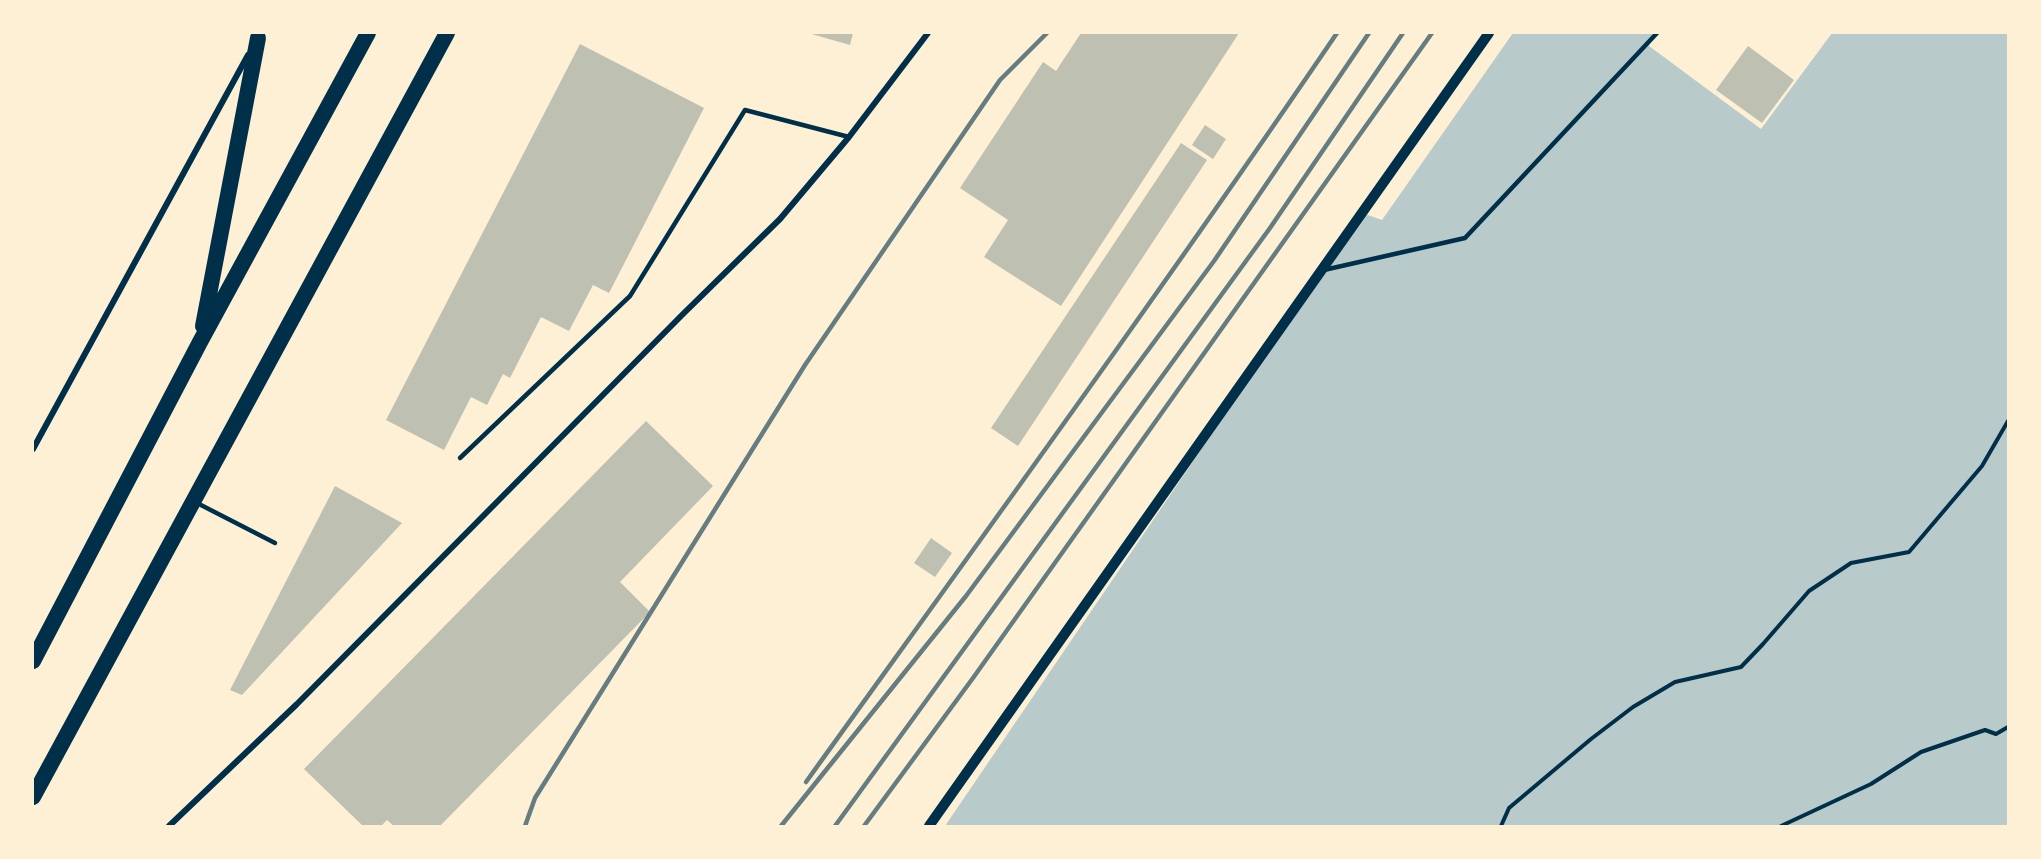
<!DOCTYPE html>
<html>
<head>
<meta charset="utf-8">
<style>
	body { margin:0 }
	#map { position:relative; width:2041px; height:859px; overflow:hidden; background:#fdf0d5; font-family:"Alegreya Sans",sans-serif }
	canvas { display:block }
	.frame { position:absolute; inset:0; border:34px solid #fdf0d5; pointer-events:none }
</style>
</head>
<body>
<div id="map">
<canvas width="2041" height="859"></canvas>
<div class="frame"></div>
</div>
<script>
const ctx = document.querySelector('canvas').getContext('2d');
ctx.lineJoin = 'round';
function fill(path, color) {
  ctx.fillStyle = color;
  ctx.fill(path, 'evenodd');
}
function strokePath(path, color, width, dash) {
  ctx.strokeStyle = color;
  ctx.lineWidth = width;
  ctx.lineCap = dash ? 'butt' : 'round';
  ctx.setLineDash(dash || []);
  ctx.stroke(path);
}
const green = new Path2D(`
	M1513,33h140l-4,13 112,83 71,-96h176v793h-1063l417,-613 20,7z`);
const building = new Path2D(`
	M808,33h45l-3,12z
	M1081,33h158l-178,273 -77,-49 24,-37 -48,-32 83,-126 13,9z
	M580,44l124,64 -95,185 -16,-8 -24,46 -28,-14 -31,61 -7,-4 -16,31 -16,-8 -27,53 -58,-30z
	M1748,46l46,34 -32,43 -46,-33z
	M1205,125l21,14 -13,20 -21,-14z
	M1181,143l26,17 -189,286 -27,-18z
	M646,421l67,65 -93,96 30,30 -210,214h-46l-7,-6 -6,6h-18l-59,-57z
	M335,486l67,37 -160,172 -12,-5z
	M931,538l21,15 -17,24 -21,-14z`);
const path = new Path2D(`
	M1501,826l8,-18 82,-69 42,-32 42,-25 66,-15 22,-23 46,-53 42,-28 58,-11 73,-86 26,-45
	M1781,826l90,-42 50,-32 64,-22 11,4 12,-7`);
const service = new Path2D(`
	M1324,270l141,-32 192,-205
	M460,458l170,-162 115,-186 104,27
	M197,503l78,40`);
const minor = new Path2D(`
	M33,449l215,-394
	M169,826l128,-122 386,-390 97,-95 69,-82 79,-104`);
const tertiary = new Path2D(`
	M929,826l560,-793`);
const trunk = new Path2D(`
	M203,326l55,-288
	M33,661l167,-319 168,-309
	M33,797l414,-764`);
const rail = new Path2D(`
	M806,782c179,-249 359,-496 531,-749
	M525,826l10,-28 270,-433 195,-285 47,-47
	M781,826l185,-230 248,-335 155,-228
	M835,826l435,-598 133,-195
	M864,826l109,-148 459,-645`);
fill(green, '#b9caca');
fill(building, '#bec0b2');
strokePath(path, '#003049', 4);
strokePath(service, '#003049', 4.5);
strokePath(minor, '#003049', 6);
strokePath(tertiary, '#003049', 10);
strokePath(trunk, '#003049', 16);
strokePath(rail, '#657d81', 4.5);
</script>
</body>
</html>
